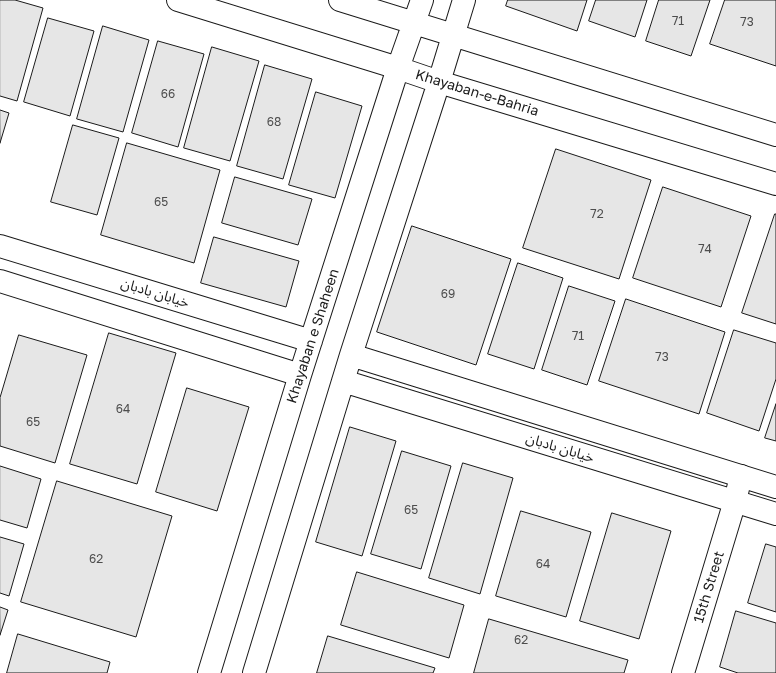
<!DOCTYPE html>
<html>
<head>
<meta charset="utf-8">
<style>
	body { margin:0 }
	canvas { display:block; background:#fff }
</style>
</head>
<body>
<canvas width="776" height="673"></canvas>
<script>
const ctx = document.querySelector('canvas').getContext('2d');
ctx.lineJoin = 'round';
function fill(path, color) {
  ctx.fillStyle = color;
  ctx.fill(path, 'evenodd');
}
function strokePath(path, color, width, dash) {
  ctx.strokeStyle = color;
  ctx.lineWidth = width;
  ctx.lineCap = dash ? 'butt' : 'round';
  ctx.setLineDash(dash || []);
  ctx.stroke(path);
}
function write(font, color, halo, rows, align = 'center') {
  ctx.font = font + ' "Golos Text","Noto Sans Arabic",sans-serif';
  ctx.lineWidth = 3;
  ctx.setLineDash([]);
  ctx.textBaseline = 'middle';
  ctx.strokeStyle = halo;
  ctx.fillStyle = color;
  for (const [text, x, y, turn = 0] of rows) {
    ctx.save();
    ctx.translate(x, y);
    ctx.rotate((+turn || 0) * Math.PI / 180);
    ctx.textAlign = isNaN(turn) ? turn : align;
    if (halo) ctx.strokeText(text, 0, 0);
    ctx.fillText(text, 0, 0);
    ctx.restore();
  }
}
const building = new Path2D(`
	M0,0h15l28,8 -26,93 -17,-5z
	M508,0h79l-10,31 -71,-25z
	M596,0h51l-12,37 -46,-16z
	M659,0h51l-19,56 -45,-15z
	M725,0h51v66l-66,-22z
	M48,18l46,13 -24,85 -46,-14z
	M103,26l46,14 -26,92 -46,-13z
	M158,41l46,13 -26,93 -46,-14z
	M212,47l47,14 -29,100 -46,-13z
	M265,65l47,14 -29,100 -46,-13z
	M316,92l46,14 -27,92 -46,-13z
	M0,110l9,3 -9,30z
	M73,125l46,13 -22,77 -46,-13z
	M127,143l93,27 -26,93 -93,-28z
	M556,149l95,31 -32,99 -96,-31z
	M235,177l77,22 -14,46 -76,-22z
	M663,187l88,29 -30,91 -88,-29z
	M775,214h1v110l-34,-11z
	M412,226l99,33 -35,106 -99,-33z
	M214,237l85,24 -13,46 -85,-24z
	M518,263l45,15 -29,91 -46,-15z
	M569,286l46,15 -28,84 -45,-15z
	M626,299l99,33 -26,82 -100,-33z
	M734,330l42,13v36l-17,52 -52,-18z
	M109,333l67,20 -39,131 -67,-20z
	M19,335l68,20 -32,108 -55,-17v-48z
	M187,388l62,19 -32,104 -61,-19z
	M776,404v37l-11,-3z
	M350,427l46,14 -34,115 -46,-14z
	M402,451l49,15 -30,103 -50,-15z
	M463,463l50,15 -33,116 -51,-16z
	M0,466l41,13 -14,49 -27,-8z
	M57,481l115,35 -36,121 -115,-35z
	M521,511l70,21 -25,85 -70,-21z
	M612,513l59,18 -32,108 -59,-18z
	M0,537l24,7 -15,52 -9,-3z
	M766,544l10,3v65l-28,-9z
	M357,572l107,33 -15,53 -108,-33z
	M0,607l8,3 -8,25z
	M736,611l40,12v50h-38l-18,-6z
	M489,619l139,41 -4,13h-150z
	M18,634l92,28 -3,11h-100z
	M328,636l107,32 -2,5h-116z`);
const street = new Path2D(`
	M683,673l52,-172 6,-25`);
const secondary = new Path2D(`
	M178,0l220,68 41,14 337,102
	M340,0l436,135
	M0,246l311,95
	M0,281l300,94
	M351,355l425,132
	M343,381l433,133
	M209,673l91,-298 98,-307 24,-68
	M254,673l97,-318 88,-273 25,-82`);
const numberNames = [
	["71",678,21],
	["73",747,22],
	["66",168,94],
	["68",274,122],
	["65",161,202],
	["72",597,214],
	["74",705,249],
	["69",448,294],
	["71",578,336],
	["73",662,357],
	["64",123,409],
	["65",33,422],
	["65",411,510],
	["62",96,559],
	["64",543,564],
	["62",521,640]
];
const streetNames = [
	["Khayaban-e-Bahria",477,93,17],
	["خیابان بادبان",155,293,17],
	["Khayaban e Shaheen",313,336,-72],
	["خیابان بادبان",560,448,17],
	["15th Street",709,587,-73]
];
fill(building, '#e6e6e6');
strokePath(building, '#1a1a1a', 1);
strokePath(street, '#1a1a1a', 24);
strokePath(secondary, '#1a1a1a', 24);
strokePath(street, '#fff', 22);
strokePath(secondary, '#fff', 22);
write('12px', '#4d4d4d', null, numberNames);
write('14px', '#1a1a1a', '#fff', streetNames);
</script>
</body>
</html>
